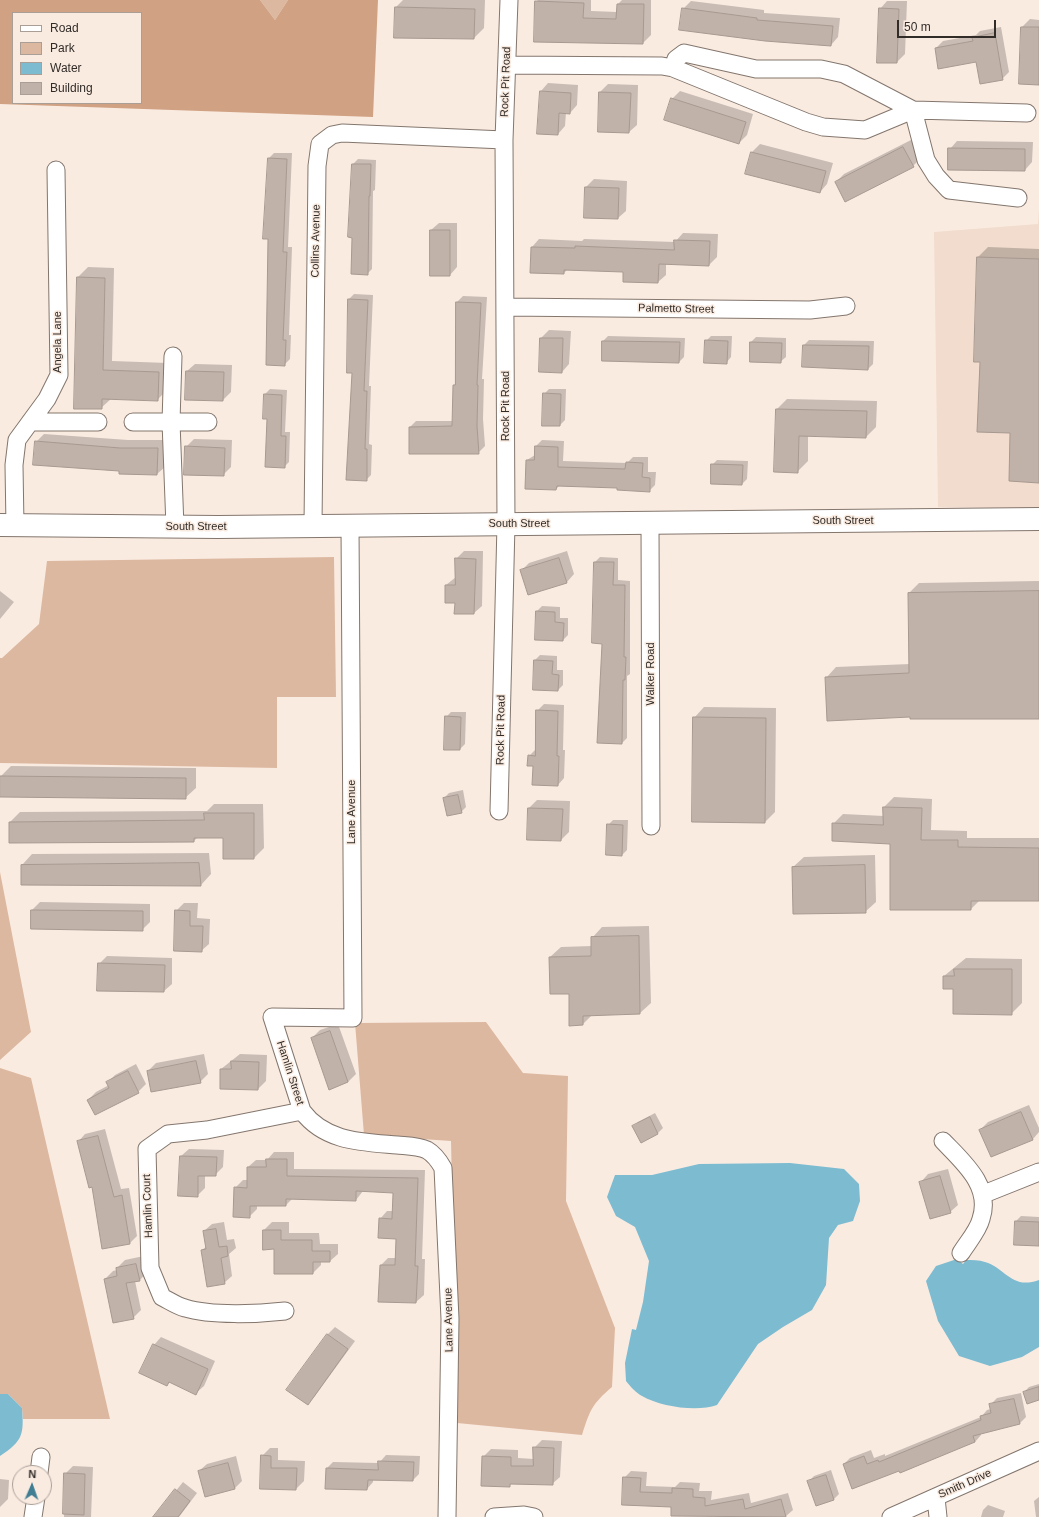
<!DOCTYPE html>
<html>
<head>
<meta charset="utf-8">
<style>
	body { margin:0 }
	#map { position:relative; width:1039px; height:1517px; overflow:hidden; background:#faebe1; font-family:Arial,sans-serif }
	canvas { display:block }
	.legend { position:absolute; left:12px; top:12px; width:130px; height:92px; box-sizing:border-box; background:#faebe1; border:1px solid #aa9f97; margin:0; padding:5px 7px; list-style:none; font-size:12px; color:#312c28 }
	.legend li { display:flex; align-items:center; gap:8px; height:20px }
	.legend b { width:20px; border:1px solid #aa9f97 }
	.north { position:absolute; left:12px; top:1465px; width:40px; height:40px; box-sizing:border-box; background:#faebe1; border:1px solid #aa9f97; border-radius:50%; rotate:2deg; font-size:11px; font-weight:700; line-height:16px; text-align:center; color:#312c28 }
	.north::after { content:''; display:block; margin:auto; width:14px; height:18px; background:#407e93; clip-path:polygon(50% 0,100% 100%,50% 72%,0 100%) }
	.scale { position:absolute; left:897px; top:20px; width:99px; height:18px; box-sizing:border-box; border:2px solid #312c28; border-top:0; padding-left:5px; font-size:12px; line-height:14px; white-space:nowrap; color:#312c28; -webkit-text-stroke:3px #faebe1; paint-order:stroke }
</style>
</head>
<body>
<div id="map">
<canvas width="1039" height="1517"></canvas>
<ul class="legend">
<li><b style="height:5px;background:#fff"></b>Road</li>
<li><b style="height:11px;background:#ddb8a0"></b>Park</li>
<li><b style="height:11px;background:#7dbbd1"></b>Water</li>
<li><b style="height:11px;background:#c1b2a9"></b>Building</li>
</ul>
<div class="north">N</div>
<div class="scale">50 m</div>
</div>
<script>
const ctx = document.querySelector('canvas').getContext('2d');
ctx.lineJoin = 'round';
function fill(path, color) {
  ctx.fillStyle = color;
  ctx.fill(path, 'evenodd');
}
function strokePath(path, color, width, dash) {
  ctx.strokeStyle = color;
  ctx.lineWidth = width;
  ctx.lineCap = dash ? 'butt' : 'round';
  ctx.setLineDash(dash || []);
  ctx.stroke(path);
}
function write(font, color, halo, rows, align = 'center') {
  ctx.font = font + ' Arial,sans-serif';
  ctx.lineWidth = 3;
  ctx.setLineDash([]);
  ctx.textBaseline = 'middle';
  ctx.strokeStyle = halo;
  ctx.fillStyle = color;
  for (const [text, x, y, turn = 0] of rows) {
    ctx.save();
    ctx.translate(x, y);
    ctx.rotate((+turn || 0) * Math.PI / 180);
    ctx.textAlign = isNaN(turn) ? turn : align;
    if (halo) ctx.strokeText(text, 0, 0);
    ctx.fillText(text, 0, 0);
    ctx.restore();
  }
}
const built = new Path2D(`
	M1039,209v300l-101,-2 -4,-275 104,-8z`);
const green = new Path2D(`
	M260,0h28l-13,20z
	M334,557l2,140h-59v71l-277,-5v-105h2l37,-34 8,-63z
	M0,872l31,160 -31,28z
	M486,1022l37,51 45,3 -2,125 49,127 -3,59c-20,17 -22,23 -30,48l-125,-12 -6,-282 -87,-6 -9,-112z
	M0,1068l31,10 79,341h-87l-1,-11 -14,-14h-8z`);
const forest = new Path2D(`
	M0,0h260l15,20 13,-20h90l-5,117 -373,-13zM13,13h128v90h-128z`);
const water = new Path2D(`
	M790,1163l54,6 15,15 1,17 -7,20 -15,4 -9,13 -3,47 -14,25 -29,17 -25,17 -41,61c-20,7 -56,2 -75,-9 -6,-3 -12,-10 -16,-15l-1,-18 7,-34 4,1 7,-28 6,-41 -14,-34 -19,-11 -9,-19 8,-22h37l47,-11z
	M957,1259l6,5 3,-4c6,0 13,0 19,2 21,6 26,28 54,18v67l-17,10 -32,9 -31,-10 -21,-35 -12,-40 10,-15z
	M0,1394h8l14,14c2,26 1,33 -22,48z`);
const shadow = new Path2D(`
	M403,0h82l-1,28 -10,10 -78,-31z
	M538,0h53v11l26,1 1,-8 4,-4h29v35l-8,8 -107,-41z
	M691,1l73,9v3l76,5 -2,19 -7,8 -148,-36z
	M887,1h20l-2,53 -8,8 -17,-53z
	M1030,19l9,1v64l-17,-57z
	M1001,27l8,45 -7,7 -25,-18 -41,-13 7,-7 33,-6 4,-4z
	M548,83l30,2 -1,20 -7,8 -4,-1 -1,14 -7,8 -17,-43z
	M608,84l30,1 -1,40 -8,7 -30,-1 1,-39z
	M680,91l73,23 -6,21 -8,8 -67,-44z
	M911,140l10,18 -8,8 -77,16 8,-8z
	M957,141l76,1 -1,20 -7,8 -75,-21z
	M760,144l73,19 -6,21 -7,8 -74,-19 6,-21z
	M274,153h18l-4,94h4l-3,88h2l-1,24 -6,6 -15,-127 -1,-79z
	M358,159l18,1 -1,30 -2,1 -1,78 -5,5 -14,-110z
	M594,179l33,2 -1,30 -8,7 -32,-31z
	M439,223h18v44l-7,8 -19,-45z
	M683,233l35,1 -1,23 -8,8 -43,-1v11l-8,7 -34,-11 -56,-2 -4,4 -32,-26 7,-8 43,2 2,-2 91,3z
	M988,247l51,2v233l-28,-50 -30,-71 -3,-104z
	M88,267l26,1 -2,93 56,2 -1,27 -10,10 -45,-2 -11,10 -23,-131z
	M354,294l19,1 -4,91h2l-2,58 3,1 -1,30 -5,5 -13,-108 -4,-73z
	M463,296l24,1 -5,82h2l-1,40 2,27 -7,7 -68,-26 6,-6h37l1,-36 2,-2 1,-81z
	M549,330l22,1 -2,33 -7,8 -21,-34z
	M608,336l77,2 -1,19 -5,5 -76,-2v-19z
	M711,336h21l-1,21 -5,6 -20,-22z
	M756,337l30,1v19l-6,5 -29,-1v-19z
	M809,340l65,1 -1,23 -5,5 -65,-3 1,-21z
	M195,364l37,1 -1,27 -8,8 -36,-29z
	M270,389l17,1 -2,42h5l-1,30 -5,5 -16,-49 -3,-24z
	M549,389h17l-1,31 -5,5 -16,-31z
	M787,399l90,2 -1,26 -10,10 -58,-1v25l-11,11 -20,-63z
	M44,434l84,6h37v27l-8,7 -121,-32z
	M194,439l38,1 -1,27 -8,8 -37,-28z
	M542,440l22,1 -1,20 64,2 6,-6h15v15h8l-1,13 -6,6 -31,-4 -58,-2 -4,4 -29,-29 8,-5 1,-9z
	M717,460l31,1 -1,18 -5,5 -30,-19z
	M464,551h19l-1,55 -8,7 -18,-11 -10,-17 10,-8v-18z
	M567,551l7,23 -7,8 -46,-11 8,-8z
	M600,557l18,1v22l12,1v93l-3,2v62l-5,5 -19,-100 -8,-81z
	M1039,581v137l-128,-2 -85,-38 10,-11 74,-3 -1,-71 10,-10z
	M0,591l14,11 -14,17z
	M542,606l18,1v11h8v17l-5,5 -26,-29z
	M540,655l17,1v14h6v15l-5,5 -23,-30z
	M544,704l20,1 -1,45h2l-1,28 -6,7 -24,-20 -5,-9 7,-7 1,-38z
	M704,707l72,1 -1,104 -10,10 -71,-104z
	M451,712h15l-1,32 -5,5 -14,-32z
	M11,766l185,2v20l-11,10 -184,-22z
	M463,790l3,17 -5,5 -17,-14 5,-5z
	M894,797l38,2 -1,31 36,1v7h72v62h-59l-9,9 -80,-66 -58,-19 10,-10 41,2v-9z
	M537,800l33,1 -1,31 -8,8 -33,-1 1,-31z
	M214,804h49l1,44 -10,10h-30v-21h-26l-4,4 -184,1v-20l10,-10 187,-1z
	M613,820h15l-1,30 -5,5 -14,-30z
	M209,853l2,21 -10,11 -179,-1v-19l10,-11z
	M875,855l1,47 -11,10 -72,-45 11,-10z
	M40,902l110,2v18l-8,8 -110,-2v-18z
	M184,903h14l-1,15 13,1 -1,25 -8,7 -25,-40z
	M649,926l2,77 -11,10 -47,1 -10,10 -13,-31 -20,-36 11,-10 31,-1v-8l10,-11z
	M107,956l65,2v26l-8,7 -65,-27z
	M966,958l56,1v44l-11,11 -57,-26 -10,-12z
	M338,1024l18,50 -8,8 -19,6 -17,-50 8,-8z
	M204,1054l4,20 -8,8 -52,-11 8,-8z
	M240,1054l27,1 -1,26 -8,8 -37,-20z
	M136,1064l10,20 -8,8 -50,8 8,-8 13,-7 -1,-3 7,-7z
	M1029,1105l10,23v4l-6,7 -42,17 -11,-26 8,-8z
	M655,1113l8,15 -5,5 -17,9 -7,-15 4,-5z
	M105,1129l16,60 8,-1 8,48 -8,8 -37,-58 -14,-44 7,-8z
	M189,1149l35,1 -1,17 -8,8h-10v13l-8,8 -16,-40z
	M274,1152h20v17l131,1 -3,89h3l-1,36 -8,7 -35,-37 7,-7h8l1,-20 -17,-19 7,-8h6l1,-19 -31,-1 -7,9 -63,-2 -7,7h-29v4l-8,8 -14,-29 8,-8h5v-13l8,-7h11z
	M948,1169l10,36 -8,7 -29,-30 7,-8z
	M1021,1216l18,1v28l-23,-24z
	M224,1222l3,18 7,-1 2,9 -7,6 3,22 -8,7 -22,-33 5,-4 -3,-15 8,-7z
	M272,1222h17v11h30l1,11h18v10l-8,7h-9v4l-8,8 -38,-25 -11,1v-19z
	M144,1256l3,16 -7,8 -5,1 6,29 -8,8 -28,-39 8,-8 4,-1v-2l8,-8z
	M335,1327l20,14 -40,55 -8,8 -19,-15 40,-55z
	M161,1337l54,24 -11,25 -8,7 -26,-11 -3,3 -13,-40z
	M1039,1384v15l-15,-7 5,-5z
	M1021,1393l5,24 -6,6 -39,10v2l-6,7 -75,28 -56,-6 6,-6 21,-8 3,8 11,-4v2l96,-39 6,-7 4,-1 -1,-4 7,-7z
	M542,1440l20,1 -2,36 -8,7 -40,-1 -3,3 -26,-29 8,-8 27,1v8l16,1v-11z
	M270,1448h8v12l27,1 -1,20 -8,8 -35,-1 1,-32z
	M386,1455l34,1 -1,18 -6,6 -40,-1v3l-6,7 -40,-21 6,-6 46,1z
	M236,1456l6,25 -7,7 -36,-17 8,-7z
	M73,1466l20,1 -2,50h-27l1,-43z
	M831,1470l8,24 -5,5 -18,6 -7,-24 5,-5z
	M631,1471l16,1 -1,14 29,1 5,-5 20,1 -1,8h13l-1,9 38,-7 2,10 37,-10 5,17 -8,7h-66l-47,-11 -49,-1 1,-27z
	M0,1473v6l9,1 -1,19 -8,8z
	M183,1482l14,11 -18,24h-24z
	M1039,1497v20h-3l-2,-16z
	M988,1505l17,6 -2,6h-22l2,-7z`);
const building = new Path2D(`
	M535,1l49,2 -1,15 33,1 1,-15h27l-1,40 -109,-2z
	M395,7l80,2 -1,30 -80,-1z
	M682,8l75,10v2l76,6 -2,20 -66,-5 -86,-11z
	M879,8l20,1 -2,54h-20z
	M1021,27h18v58l-20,-1z
	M995,33l8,47 -23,4 -4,-22 -38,7 -3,-21 38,-7 -1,-3z
	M540,91l31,2 -1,21 -11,-1 -1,22 -21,-1z
	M599,92l32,1 -2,40 -31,-1z
	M671,98l75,24 -7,22 -75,-24z
	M903,147l11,20 -69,35 -10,-20z
	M948,148l77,1v22l-77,-1z
	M751,152l75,19 -6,22 -75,-19z
	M268,158l19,1 -4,93h4l-4,88h3l-1,26 -19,-1 2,-126h-5z
	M352,164h19l-1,32h-1l-1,79 -17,-1 1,-36 -4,-1z
	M585,187l34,1 -1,31 -34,-1z
	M430,230h20v46h-20z
	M674,240l36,1 -1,25 -50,-2 -1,19 -35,-1v-10l-59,-2v4l-34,-1 1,-26 44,1v-2l99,4z
	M977,257l62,2v224l-30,-2 1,-48 -33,-1 3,-70h-6z
	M77,277l28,1 -2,92 56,2 -1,29 -56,-2v10h-28z
	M348,299l20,1 -4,91h3l-2,58h2v32l-21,-1 6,-107h-5z
	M456,302l25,1 -4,82h1l-1,41 2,28h-70v-27l43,-1 1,-41h2z
	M540,338h23l-1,35 -23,-1z
	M705,340l23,1 -1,23 -23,-1z
	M602,341l78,1 -1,21 -77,-2z
	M750,342l32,1 -1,20 -31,-1z
	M803,345l66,1 -1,24 -66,-3z
	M186,371l38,1 -1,29 -38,-1z
	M543,393l18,1 -1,32h-18z
	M264,394l18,1 -1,41h5l-1,32 -20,-1 2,-48h-4z
	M776,409l91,2 -1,27 -67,-2 -1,37 -24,-1z
	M35,441l85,7h38l-1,27 -38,-1v-3l-86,-6z
	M185,446l40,2 -1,28 -40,-1z
	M535,446l23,1v20l67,2 1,-7 17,1 -1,14 8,1v14l-33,-2v-2l-60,-2 -1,4 -31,-1 1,-29h8z
	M711,464l32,1 -1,20 -31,-1z
	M455,558l21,1 -2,55h-20l1,-11h-10v-18h10z
	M559,558l8,25 -39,12 -8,-25z
	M594,562h20l-1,23h12l-1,72h2l-1,23h-2l-1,64 -25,-1 5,-99 -10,-1z
	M1039,591v128h-129v-2l-83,4 -2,-44 84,-4 -1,-80z
	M536,611l19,1v10l9,1 -1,18 -28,-1z
	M534,660l19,1 -1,13 7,1 -1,16 -25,-1z
	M536,710l22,1 -1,45h2l-1,30 -26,-1 1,-19h-6l1,-11 7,1z
	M445,716l16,1 -1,33h-16z
	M693,717l73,1 -1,105 -73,-1z
	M0,776l186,2v21l-186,-2z
	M458,795l4,18 -15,3 -4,-18z
	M883,807l39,1 -1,32h37v7l81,1v53h-68v9h-81v-66l-58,-3v-18l51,2z
	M528,808l35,1 -2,32 -34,-1z
	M204,813h50v46h-31v-21h-29v4l-185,1v-21l195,-2z
	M607,824l16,1 -1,31 -16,-1z
	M199,863l2,23 -180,-1v-20z
	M865,865l1,48 -73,1 -1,-47z
	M31,910l112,1v20l-112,-2z
	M175,910l15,1v15h13l-1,26 -28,-1z
	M639,936l1,78 -57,2v9l-14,1v-32h-19l-1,-37 42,-1v-19z
	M98,963l67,2 -1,27 -67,-1z
	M954,969h58v46l-59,-1v-25h-10v-13h11z
	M330,1031l18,51 -19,8 -18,-52z
	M196,1061l5,22 -50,9 -4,-21z
	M231,1061l28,1 -1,28 -38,-1v-20h11z
	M128,1071l11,22 -44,22 -8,-15 22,-12 -3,-6z
	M1021,1112l12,28 -42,17 -12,-27z
	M650,1117l8,17 -17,9 -9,-17z
	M98,1136l16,61 8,-2 8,49 -28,5 -10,-62 -3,1 -12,-47z
	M180,1156l37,1 -1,19h-18v21l-20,-1z
	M266,1159h21v17l131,2 -3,88h3l-2,37 -38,-1 2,-37h15l1,-26 -18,-1 1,-20 13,1 1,-26 -37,-2v10l-70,-2v7h-36v12l-17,-1 1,-30 13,1v-21h19z
	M940,1176l11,37 -21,6 -11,-37z
	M1015,1221l24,1v24l-25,-1z
	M216,1229l3,18 8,-1 1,10 -7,2 4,26 -18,3 -6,-37 5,-1 -3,-18z
	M263,1230h18v10h31v11h18v11h-17v12h-39v-25l-11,1z
	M136,1264l4,17 -14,2 8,36 -21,4 -9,-44 13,-3 -1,-8z
	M327,1334l21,15 -40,56 -22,-15z
	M153,1344l55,25 -12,26 -27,-13 -2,4 -28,-13z
	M1039,1387v13l-12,4 -4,-12z
	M1014,1399l6,25 -47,12 2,6 -75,31 -1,-2 -47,18 -9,-25 21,-8 3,8 11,-4 1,2 102,-42 -1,-4 11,-3 -2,-9z
	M533,1447l21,1 -1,37 -43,-1v3l-29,-1 1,-30 29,1v9h22z
	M261,1455l10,1v12h26l-1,22 -36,-1z
	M378,1461l36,1 -1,19 -45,-1 -1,10 -42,-1 1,-21 52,2z
	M228,1463l7,26 -30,8 -7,-26z
	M64,1473l21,1 -1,41 -21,-1z
	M826,1475l8,25 -18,6 -9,-25z
	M623,1477l18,1 -1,14 32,1v-5l21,1v8l12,1v8l38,-7 2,10 36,-10 5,18 -115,-1v-9l-49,-2z
	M175,1489l15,12 -12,16h-25z`);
const minor = new Path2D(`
	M507,65l155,1 11,2 133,54 17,5 42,3 48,-20 114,3
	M673,68l3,-9 8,-6 72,16h65l23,5 69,36 13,50 10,16 13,14 69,8
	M506,307l304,3 36,-4
	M173,356l-2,66 4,105
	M30,422h68
	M133,422h75
	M650,523l1,303
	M313,525l4,-359 3,-22 12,-9 10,-2 162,7
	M350,525l3,493 -81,-1 30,94c23,31 60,31 95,34 9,1 21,1 30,5 7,4 12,11 16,18l7,151 -3,198
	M15,526l-1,-61 3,-25 30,-41 12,-24 -3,-205
	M499,811l7,-287 -2,-384 5,-140
	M943,1141c20,21 49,45 38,78 -3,12 -14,24 -20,34
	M984,1194l55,-22
	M285,1311c-27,3 -74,5 -100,-3 -8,-2 -15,-7 -23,-11l-12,-29 -3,-119 21,-15 39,-4 95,-19
	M39,1473l2,-16
	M936,1498l2,19
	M33,1517l3,-20
	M494,1517l30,-2 10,2
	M891,1517l148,-66`);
const major = new Path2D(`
	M0,525l218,2 821,-8`);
const streetNames = [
	["Rock Pit Road",506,82,-88],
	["Collins Avenue",316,241,-89],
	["Palmetto Street",676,309,1],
	["Angela Lane",58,342,-90],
	["Rock Pit Road",506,406,-90],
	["South Street",843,521],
	["South Street",519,524],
	["South Street",196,527],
	["Walker Road",651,674,-90],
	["Rock Pit Road",501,730,-89],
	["Lane Avenue",352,812,-90],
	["Hamlin Street",290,1073,72],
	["Hamlin Court",148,1206,-92],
	["Lane Avenue",449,1320,-91],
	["Smith Drive",965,1484,-24]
];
fill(built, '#f2dcce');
fill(green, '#ddb8a0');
fill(forest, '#d0a182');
fill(water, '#7dbbd1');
fill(shadow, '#0003');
fill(building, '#c1b2a9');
strokePath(building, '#a79990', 1);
strokePath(minor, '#83766d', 19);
strokePath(major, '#83766d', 24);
strokePath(minor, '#fff', 17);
strokePath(major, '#fff', 22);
write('11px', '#312c28', '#faebe1', streetNames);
</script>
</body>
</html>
